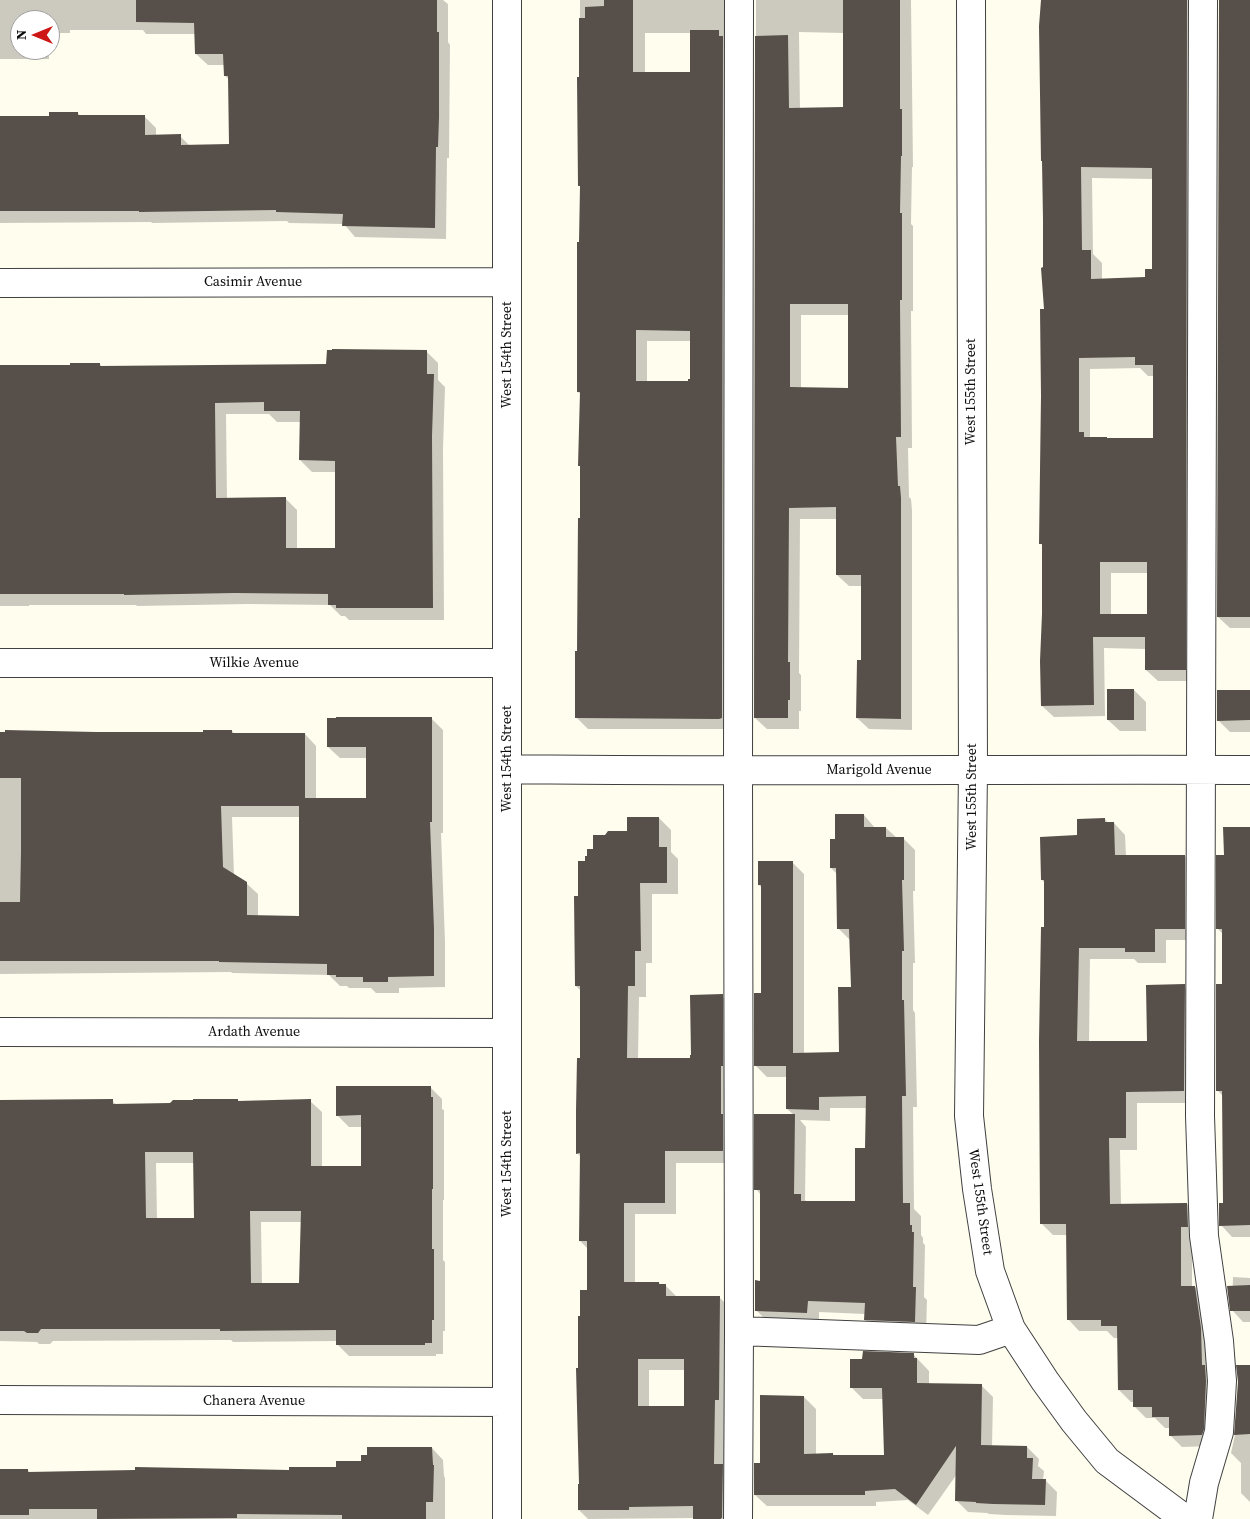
<!DOCTYPE html>
<html>
<head>
<meta charset="utf-8">
<style>
	body { margin:0 }
	#map { position:relative; width:1250px; height:1519px; overflow:hidden; background:#fffdee; font-family:"Source Serif 4",serif }
	canvas { display:block }
	.north { position:absolute; left:10px; top:10px; width:50px; height:50px; box-sizing:border-box; background:#fff; border:1px solid #9e9e9e; border-radius:50%; rotate:270deg; font-size:14px; font-weight:700; line-height:20px; text-align:center; color:#0d0d0d }
	.north::after { content:''; display:block; margin:auto; width:18px; height:22px; background:#cd1716; clip-path:polygon(50% 0,100% 100%,50% 72%,0 100%) }
</style>
</head>
<body>
<div id="map">
<canvas width="1250" height="1519"></canvas>
<div class="north">N</div>
</div>
<script>
const ctx = document.querySelector('canvas').getContext('2d');
ctx.lineJoin = 'round';
function fill(path, color) {
  ctx.fillStyle = color;
  ctx.fill(path, 'evenodd');
}
function strokePath(path, color, width, dash) {
  ctx.strokeStyle = color;
  ctx.lineWidth = width;
  ctx.lineCap = dash ? 'butt' : 'round';
  ctx.setLineDash(dash || []);
  ctx.stroke(path);
}
function write(font, color, halo, rows, align = 'center') {
  ctx.font = font + ' "Source Serif 4",serif';
  ctx.lineWidth = 5;
  ctx.setLineDash([]);
  ctx.textBaseline = 'middle';
  ctx.strokeStyle = halo;
  ctx.fillStyle = color;
  for (const [text, x, y, turn = 0] of rows) {
    ctx.save();
    ctx.translate(x, y);
    ctx.rotate((+turn || 0) * Math.PI / 180);
    ctx.textAlign = isNaN(turn) ? turn : align;
    if (halo) ctx.strokeText(text, 0, 0);
    ctx.fillText(text, 0, 0);
    ctx.restore();
  }
}
const shadow = new Path2D(`
	M0,0h443l5,4v38l2,3 -1,113h-2l-1,81 -91,-2 -11,-13 -55,-1 -2,-2 -135,2 -1,-1 -151,1v-106h50l28,-4 3,4h64l11,11v8h24l10,10 41,-1 -1,-65 -5,-4v-11h-17l-12,-11v-20h-50l-3,-4h-73v3h-20v-13h-30v30h29v9h-49z
	M580,0h160l-6,729h-146l-12,-12 5,-198 1,-124 -4,-3 3,-205 -2,-2zM645,33h47v40h-47zM647,341h45v39l-3,2h-42z
	M756,0h155l2,167h-1l-1,57 2,2v85h-2l1,137h-4l1,49 2,2 1,11v220l-43,-1 -12,-11 5,-57v-75h-13l-12,-11v-56h-37l-1,154 2,2v36h-2v18h-32l-12,-11zM799,32l45,1v75l-44,1zM801,315h49v74l-49,-1z
	M1043,0h162l-8,681h-39l-12,-11v-21l-42,-1 1,68 -51,1 -12,-11 1,-160 -3,-3 6,-232 -2,-43zM1092,178l61,1v92l-7,8 -44,1v-17l-9,-9zM1140,368l8,8h6v64l-64,-2v-69zM1111,573h37v43h-37z
	M1220,0h30v628h-20l-12,-11z
	M426,351l12,12v17l7,7 -2,62 1,171h-95l-4,-4h-4l-11,-11 -82,-1 -111,2 -1,-1h-107v1h-29v-241l71,1 29,-2 2,3 226,-2zM226,414h43l8,8h24l-1,38 12,12h24v77h-39v-39l-12,-12 -58,1z
	M1134,690l12,12v29h-26l-12,-11z
	M1250,692v40h-20l-12,-12z
	M431,718l12,12v103h-2l4,109v45l-46,1v5h-23l-5,-5h-22l-2,-2h-7l-11,-11 -97,-2 -1,-1 -231,2v-241h205l27,-2 3,3h70l11,12v53h51v-41h-27l-12,-11zM232,817h69v100h-43v-23l-12,-11 -12,-8z
	M864,815l11,13h11l11,10h6l12,12v41h-2l2,72h-2v47l2,3 2,94h-4l1,102 7,7v19l2,3v5l2,2 -1,52 3,3 -1,33 -49,-2 -12,-11v-6l-46,-2v12l-51,-2 -12,-12 5,-28v-87l-5,-6 38,-74 -7,-6v-32h-20l-12,-12 7,-71v-106l-3,-3 33,-23 12,12v180h36l12,-66 -2,-48 -12,-12 -1,-54 -6,-6 6,-28zM830,1108h37l-1,41 -10,53h-49l-2,-2 1,-73 -6,-7 30,1z
	M659,818l12,12v22l7,7v35h-26v69h-6v34h-7l-1,62h53l31,-63 12,11v156h-58v51h-41v69h24l2,2h4l12,12h42l12,12 3,210h-40v-1l-106,1 -9,-9 1,-25 -1,-115 2,-52 7,-27v-42l-8,-8 1,-84 -4,-4 4,-94v-68l-5,-5 3,-89 8,-34 18,-27 24,-4zM649,1370h36v38h-36z
	M1105,819l3,4h6l11,12 1,21h59l11,12v72h-30v23h-28l-4,-4h-44l-1,84h59l36,-57 12,11v106h-59v47h-17l1,55 66,-1 11,12 -6,22v50l3,-1 12,12 6,147 -31,1 -12,-12v-7h-5l-10,-10h-9l-12,-12v-4h-3l-12,-12 -1,-52h-4l-7,-7h-28l-11,-12 -1,-84h-14l-12,-12 4,-295v-45l-3,-3 36,-44z
	M1250,828v409h-18l-11,-12 3,-21v-107l-7,-7 7,-105 -1,-51 -6,-6 8,-72z
	M431,1088l11,11v10l2,1v90h-1v60l2,2v69h-2v23h-7v2h-87l-11,-11v-4l-105,1 -2,-2h-10l-168,1 -3,3h-11l-2,-2 -37,-1v-240h112l5,4 54,-1 67,-4 2,2 70,-1 12,11v55h40v-40h-13l-12,-12zM156,1163h38l1,56h-38zM261,1222h41l-1,63h-39z
	M1233,1277l17,1v44h-7l-11,-12z
	M913,1354l16,17v13l52,1 12,12 -1,50h35l12,12 -1,7 6,5 -1,9h2l12,12 -1,24 -51,-1 -16,-1 -2,-1 -19,-1 -11,-11v-27l-29,41 -20,-15 -32,2v4h-109l-12,-11 6,-30 43,-68 12,12v46l17,-1 2,3h50l-1,-58h-21l-12,-12z
	M1250,1366v136l-9,-9v-30l-10,-10z
	M432,1448l11,12 1,16 1,2v41h-445v-49h28l3,4 259,-3 48,-2z`);
const building = new Path2D(`
	M136,0h301v32h2v85l-1,30h-2l-1,81 -93,-2 1,-12 -67,-2v-2l-137,2v-1h-139v-95h49v-4h29v3h67v20l36,-1v11l48,-1 -1,-68h-4l-1,-22h-28l-1,-31 -58,-1z
	M604,0h29v72h57v-42h29v6h4l-1,682 -3,1 -144,-1v-67h2l1,-133h2v-52h-2l2,-74h-3v-150h2l1,-56h-2l-1,-109h2v-59h6v-11l19,-1zM636,330l54,1v48h-2v2h-52z
	M843,0h57v109h2v47h-1l-1,57h2v87h-2l1,137h-5l2,49h2l1,12v221l-45,-1 1,-58h4v-85h-25v-68l-47,1 -1,154h2v38h-2v18h-34l1,-682 33,-1 1,73 54,-1zM790,304h58v84l-58,-1z
	M1041,0h146l-1,670h-41v-33h-52l1,68 -53,1 -1,-45 2,-47v-70h-3l2,-148 -1,-87h4l-3,-41 2,-1v-48l-1,-58h-1l-2,-135zM1081,167l71,1v101h-7v8l-54,2v-29h-9zM1135,357v8h18v73h-46v-1h-23v-5h-5v-74zM1100,562h47v52h-47z
	M1219,0h31v617h-33z
	M332,349l95,1v24h7l-2,62 1,172h-97v-3h-8v-11l-93,-1 -111,2v-1h-124v-229h70v-2h30v3l226,-2 1,-14h5zM264,402v9h36l-1,49 36,1v87h-49v-51l-70,1 -1,-95z
	M1107,689h27v31h-27z
	M1217,690h33v30l-33,1z
	M336,717h96v105h-2l4,107v47l-46,1v5h-25v-5h-27v-2h-9v-11l-108,-2v-1h-219v-59h20l1,-50v-74h-21v-46h5v-2l91,2h107v-2h29v3h73v65h61v-51h-39v-29h9zM221,806h78v110l-52,-1v-33l-24,-15z
	M835,814h29v13h22v10h18v43h-2l2,71h-2v49h2l2,96h-4l1,107h7v22h2v7h2l-1,55h3l-1,35 -51,-2 1,-17 -57,-2 -1,12 -52,-2v-31l5,1v-91h-6v-76h41l-1,80h7v7h54v-53h10l1,-52 -47,1v13l-33,-1v-43h-32v-73h7v-108h-3v-24h35v192l46,-1 -1,-65h13l-2,-58h-12l-1,-61h-6v-29h5z
	M627,817h32v30h8v36h-27l1,68h-6v35h-7l-1,72h63v-3h1l-1,-60 33,-1v72h-2v48h2v37h-58v52h-41v79h35v2h7v12h54l-1,104h-4l-1,64h9l-1,54h-1v1h-28v-13l-64,1v3h-51v-26h1l-3,-116h2v-52h2v-26h7v-49h-8l1,-88 -4,1v-43l1,-53h3v-72h-5l-1,-90h4v-35h7v-5h2v-7h6v-14h12l3,-4h19zM638,1359h46v47h-46z
	M1105,818v4h9l1,33h70v74h-30v23h-30v-4h-46l-2,93h70l-1,-56 39,-1 -1,107 -58,1v46h-17l1,66 77,-1 1,24h-7v59h14l6,42 1,37h3l1,16 -2,48 -2,6 -33,1v-19h-17v-10h-19v-17h-15l-1,-64h-16v-6h-34l-1,-96h-26l-1,-183 2,-114h3v-47h-3l-1,-43 37,-2v-16z
	M1223,827h27v398l-31,1v-23h4l-1,-112h-6v-107h6v-55h-6v-74h8z
	M336,1086h95v11h2v92h-1v60h2v71h-2v23h-7v2h-89v-15l-116,1v-2h-179l-3,4h-11l-3,-2h-24v-231l113,-1v5l57,-1 3,-3h20v-1h45v2l73,-2v67h50v-51l-25,1zM145,1152h48l1,66h-48zM250,1211h51l-2,72h-48z
	M1250,1285v26h-20l-3,-25z
	M863,1351l51,2v5h3v25l65,1 -1,61 46,1v12h6l-1,21h14l-1,26 -52,-1 -17,-1v-1l-21,-1 1,-55 -40,59 -21,-16 -30,2v4h-111v-32h6v-68l44,1v58l29,-1v2h51l-2,-67h-32v-29h12z
	M1236,1365h14v69l-16,1 4,-53z
	M367,1447h65l1,18h1l-1,37h-7v17h-84v-4l-105,-1v4l-140,1v-10h-68v6h-29v-46h28v3l107,-2v-3l154,3v-3h47v-6h25v-6h6z`);
const minor = new Path2D(`
	M507,0v1519
	M971,0l2,769 -4,347 8,73 13,82 21,58 34,52 29,40 33,40 78,58
	M0,283l507,-1
	M0,663h507
	M507,769c248,3 495,0 743,1
	M0,1032l507,1
	M739,1331l240,9 32,-11
	M0,1400l507,2
	M738,1519l1,-188 -1,-560 1,-771
	M1198,1519l6,-36 15,-51 3,-51 -3,-40 -15,-105 -4,-120 3,-1116`);
const streetNames = [
	["Casimir Avenue",253,282],
	["West 154th Street",507,355,-90],
	["West 155th Street",971,392,-90],
	["Wilkie Avenue",254,663],
	["West 154th Street",507,759,-90],
	["Marigold Avenue",879,770],
	["West 155th Street",972,797,-90],
	["Ardath Avenue",254,1032],
	["West 154th Street",507,1164,-90],
	["West 155th Street",980,1202,82],
	["Chanera Avenue",254,1401]
];
fill(shadow, '#0003');
fill(building, '#574f49');
strokePath(minor, '#404040', 30);
strokePath(minor, '#fff', 28);
write('14px', '#0d0d0d', '#fff', streetNames);
</script>
</body>
</html>
